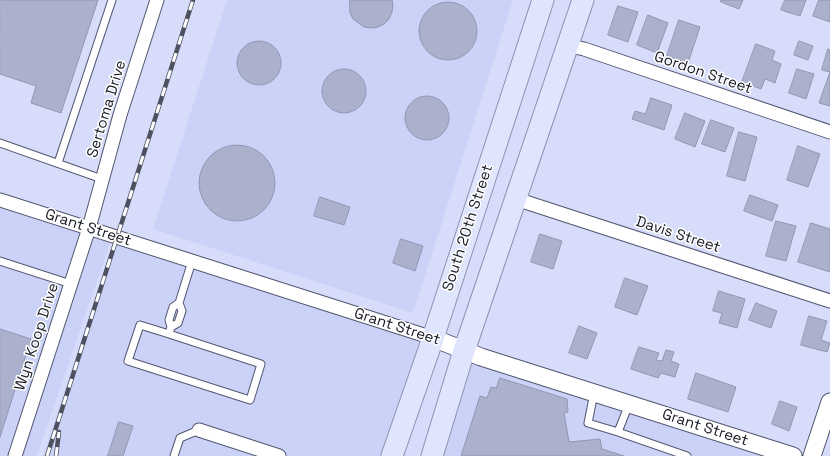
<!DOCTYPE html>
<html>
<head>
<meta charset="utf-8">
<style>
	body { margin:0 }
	canvas { display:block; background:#d6dcfa }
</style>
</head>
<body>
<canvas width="830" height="456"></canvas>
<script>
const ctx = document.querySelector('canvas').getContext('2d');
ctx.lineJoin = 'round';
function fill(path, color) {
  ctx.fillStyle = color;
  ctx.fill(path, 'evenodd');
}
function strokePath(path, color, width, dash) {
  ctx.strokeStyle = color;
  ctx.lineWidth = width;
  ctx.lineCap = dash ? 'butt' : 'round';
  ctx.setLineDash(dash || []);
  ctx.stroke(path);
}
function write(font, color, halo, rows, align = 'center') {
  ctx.font = font + ' "Space Grotesk",sans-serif';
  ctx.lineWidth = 3;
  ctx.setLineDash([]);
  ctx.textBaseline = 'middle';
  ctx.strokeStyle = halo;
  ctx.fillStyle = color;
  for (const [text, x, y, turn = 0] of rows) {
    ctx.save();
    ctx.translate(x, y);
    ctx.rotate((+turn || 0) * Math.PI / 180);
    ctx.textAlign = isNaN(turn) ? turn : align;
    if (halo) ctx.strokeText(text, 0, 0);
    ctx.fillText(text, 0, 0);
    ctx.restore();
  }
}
const built = new Path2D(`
	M227,0h286l-100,313 -260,-84z
	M0,203l112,34 -75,219h-37z
	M115,238l315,100 -40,118h-347z
	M464,354l331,102h-364z`);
const building = new Path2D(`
	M0,0h98l-37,113 -30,-10 5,-17 -36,-12z
	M350,0h42l1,5 -1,7 -3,7 -5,5 -6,3 -7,1 -7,-1 -11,-8 -3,-6z
	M721,0h22l-4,9 -18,-7z
	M785,0h21l-6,16 -19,-6z
	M819,0h11v22l-17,-6z
	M419 31a29 29 0 1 1 58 0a29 29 0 1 1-58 0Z
	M618,6l20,6 -10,30 -20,-7z
	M648,15l20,8 -11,30 -20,-8z
	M679,20l21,7 -12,36 -21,-7z
	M237 63a22 22 0 1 1 44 0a22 22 0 1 1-44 0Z
	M799,41l14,5 -5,14 -14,-5z
	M756,44l19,7 -3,9 9,4 -6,19 -10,-4 -4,10 -19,-7z
	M828,49l2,1v56l-11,-3 11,-31 -8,-2z
	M322 91a22 22 0 1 1 44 0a22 22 0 1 1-44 0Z
	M797,69l17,5 -8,25 -17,-6z
	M405 118a22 22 0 1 1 44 0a22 22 0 1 1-44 0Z
	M651,98l21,7 -8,25 -32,-11 3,-8 10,3z
	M685,113l20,8 -10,26 -20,-8z
	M711,120l23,8 -9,24 -23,-8z
	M739,132l18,5 -12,44 -18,-5z
	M199 183a38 38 0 1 1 76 0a38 38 0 1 1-76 0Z
	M798,146l22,8 -12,33 -21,-7z
	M750,195l28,10 -6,16 -28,-10z
	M320,197l30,10 -6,18 -30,-9z
	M776,221l20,5 -10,35 -20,-5z
	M811,223l19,6v43l-32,-10z
	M540,234l22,7 -9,28 -22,-7z
	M401,239l22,7 -8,25 -22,-8z
	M625,278l23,8 -11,29 -22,-8z
	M719,291l26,8 -8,29 -18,-5 3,-10 -9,-2z
	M756,303l21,8 -6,17 -22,-8z
	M809,316l18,5 -6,19 9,3 -3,9 -26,-7z
	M579,326l18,7 -10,26 -18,-6z
	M0,329l31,10 -31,98z
	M639,347l20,6 -3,7 6,1 4,-11 8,2 -3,9 8,3 -4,13 -14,-4 -3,5 -27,-9z
	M696,373l40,14 -8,25 -40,-13z
	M500,378l67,21 1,13 -4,1 5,29 31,-3 2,10 22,7h-163l19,-60 7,2 4,-11 5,1z
	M780,401l17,6 -8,24 -17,-7z
	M119,422l14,4 -10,30h-15z`);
const service = new Path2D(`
	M0,143l102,36
	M58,163l54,-163
	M0,261l71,23
	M171,327l7,-4 4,-12 -3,-8 13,-42
	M169,334l-29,-9 -12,36 122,39 11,-36 -92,-30 2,-7 -2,-7 4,-13 6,-4
	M594,393l-6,30 30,9 11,-28
	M618,432l69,24
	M174,456l6,-18 19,-8`);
const minor = new Path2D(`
	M566,45l18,4 246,83
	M516,199l314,102
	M0,200l433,138
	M199,430l80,26
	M15,456l74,-228 31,-113 37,-115`);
const tertiary = new Path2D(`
	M433,338l48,19 312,99
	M812,456l18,-54`);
const primary = new Path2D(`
	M392,456l41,-118 110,-338
	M432,456l32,-105 119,-351`);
const rail = new Path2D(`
	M47,456l146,-456
	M56,456l3,-24`);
const streetNames = [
	["Gordon Street",703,73,19],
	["Sertoma Drive",107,109,-73],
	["Grant Street",88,228,18],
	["South 20th Street",468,228,-72],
	["Davis Street",678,235,18],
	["Grant Street",397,327,18],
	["Wyn Koop Drive",37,337,-72],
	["Grant Street",705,428,18]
];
fill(built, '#cbd2f7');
fill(building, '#abb0cd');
strokePath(building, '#9197b3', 1);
strokePath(service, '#525770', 9);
strokePath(minor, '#525770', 15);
strokePath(tertiary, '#525770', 19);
strokePath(primary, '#8d92b1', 23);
strokePath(service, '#fff', 7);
strokePath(minor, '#fff', 13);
strokePath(tertiary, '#fff', 17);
strokePath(primary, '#e0e5fe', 21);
strokePath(rail, '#4d505f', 4.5);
strokePath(rail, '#fff', 3, [9]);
write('15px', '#171923', '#fff', streetNames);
</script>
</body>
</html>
